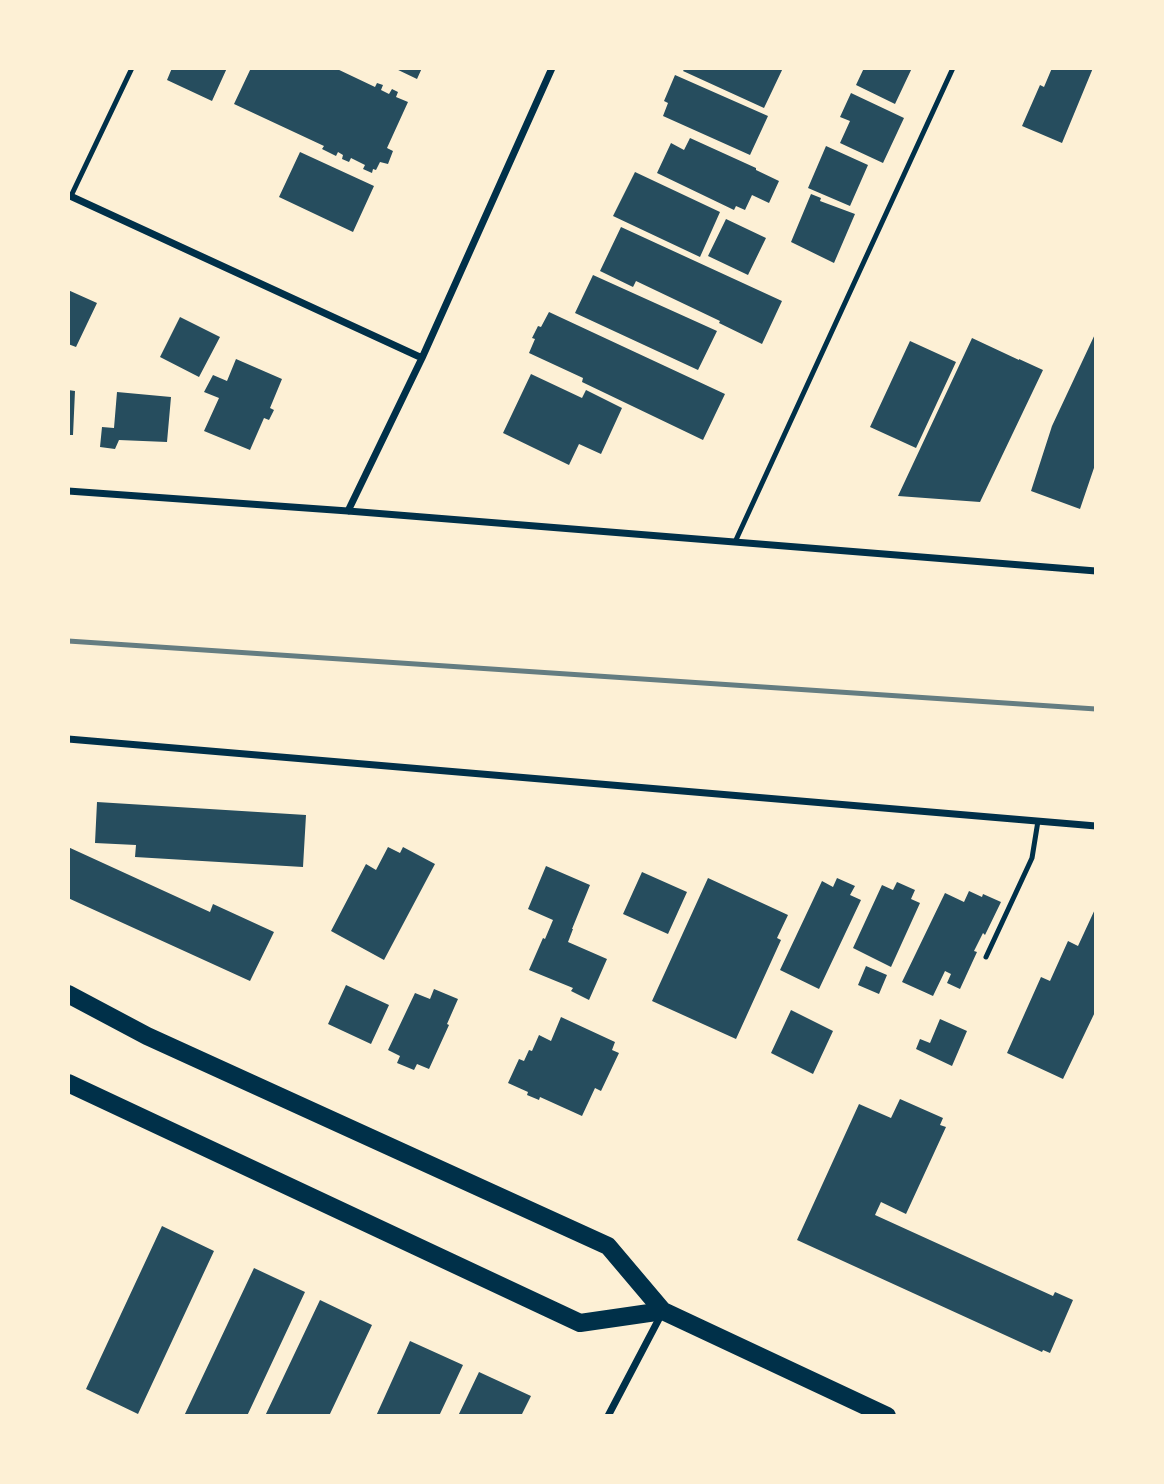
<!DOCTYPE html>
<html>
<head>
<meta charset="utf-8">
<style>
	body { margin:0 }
	#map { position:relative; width:1164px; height:1484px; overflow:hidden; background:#fdf0d5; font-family:"PT Sans Narrow",sans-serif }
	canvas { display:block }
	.frame { position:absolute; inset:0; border:70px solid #fdf0d5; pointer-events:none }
</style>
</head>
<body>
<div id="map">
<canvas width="1164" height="1484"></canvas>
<div class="frame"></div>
</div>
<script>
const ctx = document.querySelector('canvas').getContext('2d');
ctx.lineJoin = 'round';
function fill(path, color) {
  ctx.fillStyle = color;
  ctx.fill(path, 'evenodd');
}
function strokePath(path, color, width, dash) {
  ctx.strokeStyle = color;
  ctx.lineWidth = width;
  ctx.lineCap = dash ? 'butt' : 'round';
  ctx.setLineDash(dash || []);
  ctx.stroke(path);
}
const building = new Path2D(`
	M172,68h55l-15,33 -45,-21z
	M251,68h84l40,19 2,-4 6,2 -2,5 8,4 3,-5 6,3 -2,5 12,5 -21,46 6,3 -5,13 -8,-2 -4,8 -3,-1 -1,4 -9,-4 2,-4 -14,-7 -2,4 -7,-3 1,-4 -5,-3 -2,4 -14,-7 2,-3 -90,-42z
	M394,68h28l-5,11z
	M685,68h98l-19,40 -81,-37z
	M864,68h48l-17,36 -39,-19z
	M1052,68h41l-31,75 -40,-17 18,-41 4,2z
	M675,75l93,41 -18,39 -87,-39 5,-13 -4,-2z
	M851,93l53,25 -21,45 -43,-20 10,-22 -10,-4z
	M690,138l66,30v2l23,11 -10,22 -17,-8 -7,15 -9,-4 -2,4 -77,-37 14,-30 13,7z
	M826,146l42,19 -18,41 -42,-18z
	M300,152l74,34 -21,46 -74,-35z
	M635,172l85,40 -20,45 -87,-41z
	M811,194l10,4 -1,3 35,13 -21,49 -43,-21z
	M726,219l40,19 -18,37 -40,-19z
	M621,227l161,74 -20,43 -43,-21 1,-2 -84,-40 -3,6 -33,-16z
	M593,275l124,56 -19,39 -123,-57z
	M68,290l29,13 -21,44 -8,-3z
	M549,312l176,82 -22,46 -121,-58 1,-4 -54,-25 6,-14 -3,-1 6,-12 3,1z
	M180,317l40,20 -21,40 -39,-20z
	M1096,332v130l-16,47 -49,-18 21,-65z
	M972,338l47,22v-1l24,11 -63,132 -82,-6z
	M910,341l46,21 -40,86 -46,-21z
	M236,359l46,20 -12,29 4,2 -5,10 -5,-2 -14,32 -46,-19 15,-33 -15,-6 9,-17 14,6z
	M531,374l51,24 4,-8 36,18 -21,46 -22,-10 -10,21 -66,-32z
	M68,390l7,1 -2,44h-5z
	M117,392l54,5 -4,45 -48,-2 -4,9 -15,-2 2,-20 12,1z
	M97,802l209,13 -3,52 -168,-10 1,-12 -41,-2z
	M68,847l142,65 3,-8 61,28 -24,49 -182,-83z
	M388,847l12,6 3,-6 32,17 -51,96 -53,-29 35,-67 10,6z
	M546,866l44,19 -18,44h1l-5,13 39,17 -18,41 -18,-9 2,-3 -44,-18 14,-32 2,1 8,-19 -25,-11z
	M642,872l45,20 -19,42 -45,-20z
	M708,878l80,37 -11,23 4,2 -45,99 -84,-38z
	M837,878l18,8 -5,9 11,5 -42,89 -39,-19 42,-89 11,6z
	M897,882l18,8 -4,9 9,4 -29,64 -38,-19 29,-63 11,5z
	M969,891l13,6 1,-3 18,8 -16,33 -2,-2 -9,18 3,1 -17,37 -13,-6 4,-9 -6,-3 -12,25 -31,-14 43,-89 19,9z
	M1096,907v103l-33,69 -56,-26 34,-76 9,4 18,-40 10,5z
	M866,966l21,9 -8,19 -21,-9z
	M346,985l43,20 -18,39 -43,-20z
	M434,989l24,10 -11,25 2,1 -20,44 -12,-5 -3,6 -17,-7 3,-7 -12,-6 27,-57 15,6z
	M791,1010l42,21 -20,43 -42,-21z
	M561,1017l54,25 -3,8 7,3 -18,38 -6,-3 -13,28 -42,-19 -1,3 -12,-5 1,-3 -20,-9 11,-24 5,2 5,-11 3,1 7,-16 12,6z
	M940,1019l27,12 -15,35 -36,-17 4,-10 10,4z
	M900,1099l43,19 -3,7 6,2 -40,87 -25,-12 -6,13 178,81 2,-4 18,8 -23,53 -7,-3 -1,2 -245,-112 62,-136 32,14z
	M162,1226l52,25 -76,163 -52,-25z
	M254,1268l51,24 -58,124h-63z
	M320,1300l52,25 -43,91h-64z
	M410,1341l53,24 -24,51h-63z
	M479,1372l52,24 -10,20h-63z`);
const service = new Path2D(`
	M71,196l61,-128
	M735,542l218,-474
	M986,957l46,-99 6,-37`);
const minor = new Path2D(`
	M68,195l354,163
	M68,491l280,20 748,60
	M348,511l74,-153 130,-290
	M68,739l1028,87
	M608,1416l53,-101`);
const primary = new Path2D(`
	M68,994l79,42 461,210 55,65 224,105
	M68,1083l512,240 83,-12`);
const rail = new Path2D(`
	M68,641l1028,68`);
fill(building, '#264d5e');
strokePath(service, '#003049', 5);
strokePath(minor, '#003049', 7);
strokePath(primary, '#003049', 18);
strokePath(rail, '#657d81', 5);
</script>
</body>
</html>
